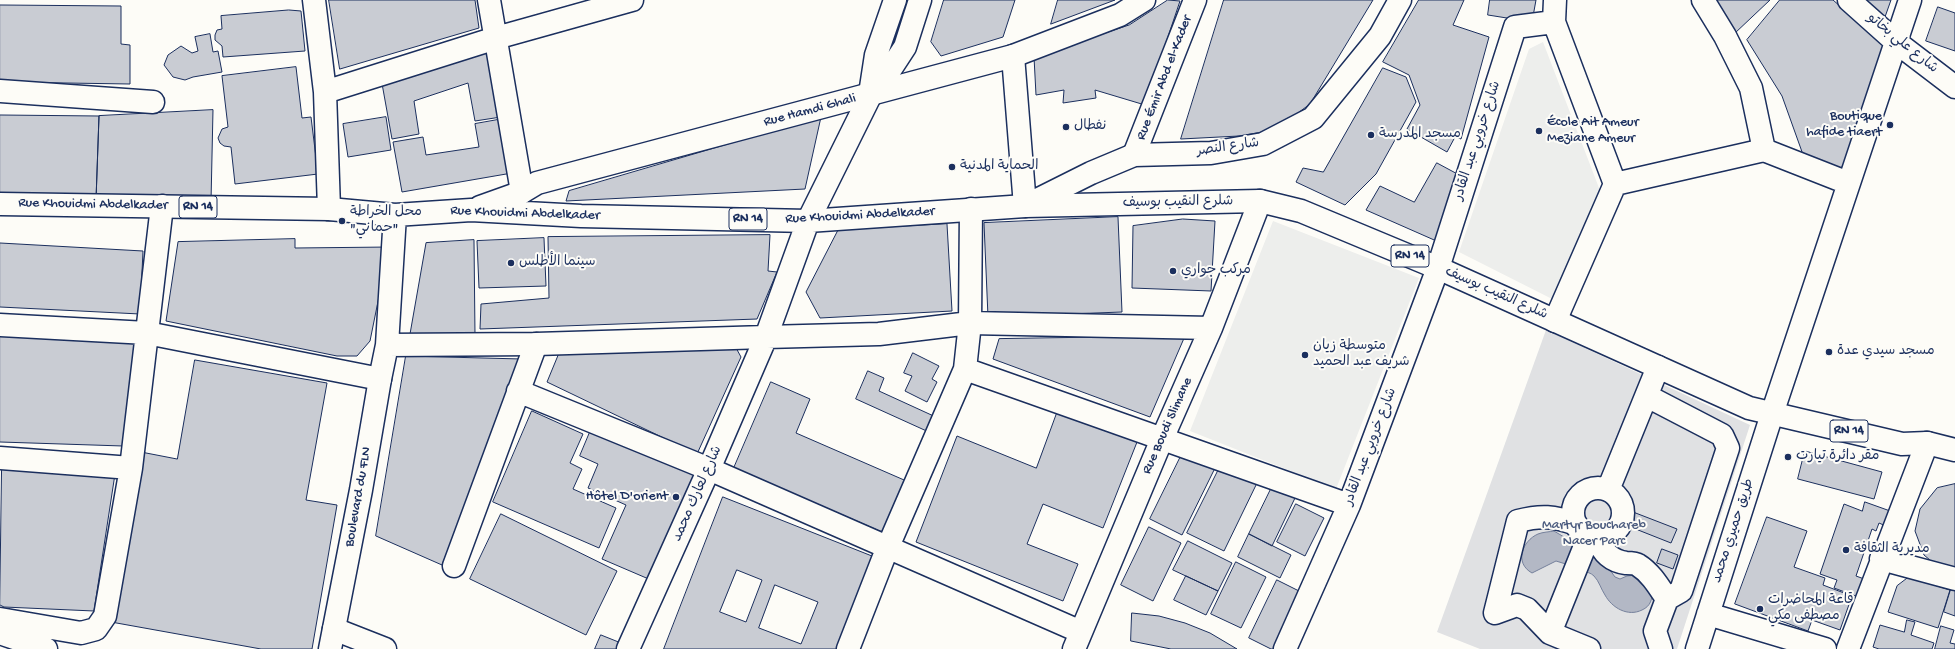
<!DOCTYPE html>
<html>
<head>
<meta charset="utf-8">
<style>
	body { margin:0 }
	canvas { display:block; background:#fdfcf7 }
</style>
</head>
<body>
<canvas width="1955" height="649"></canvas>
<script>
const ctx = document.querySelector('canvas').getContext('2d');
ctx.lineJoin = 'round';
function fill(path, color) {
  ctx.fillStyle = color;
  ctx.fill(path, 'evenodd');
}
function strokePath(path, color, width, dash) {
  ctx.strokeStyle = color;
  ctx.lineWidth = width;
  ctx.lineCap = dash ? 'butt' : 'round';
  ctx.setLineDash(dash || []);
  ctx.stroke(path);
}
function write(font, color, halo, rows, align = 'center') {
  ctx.font = font + ' "Gochi Hand","Playpen Sans Arabic",sans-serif';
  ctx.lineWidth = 4;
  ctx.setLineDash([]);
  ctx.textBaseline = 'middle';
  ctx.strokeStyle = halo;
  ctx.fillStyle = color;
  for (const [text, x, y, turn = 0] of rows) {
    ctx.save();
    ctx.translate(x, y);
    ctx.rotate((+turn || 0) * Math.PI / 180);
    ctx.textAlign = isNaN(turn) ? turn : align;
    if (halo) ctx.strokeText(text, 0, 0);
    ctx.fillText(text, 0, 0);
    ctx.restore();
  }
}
const built = new Path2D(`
	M1543,42l66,172 -41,93 -109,-55 70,-203z
	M1273,221l146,57 -83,211 -146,-58z`);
const green = new Path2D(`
	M1546,330l204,95 -73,224h-197l-43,-17z`);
const water = new Path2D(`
	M1554,531l10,6 12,11 -7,17 -13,-4 -24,12c-18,-10 -10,-32 6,-39 5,-2 11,-2 16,-3z
	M1590,554l12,5 13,18 5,2 7,-3 10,-1 16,15c-1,9 -2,16 -11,20 -14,7 -30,-2 -37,-15 -4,-6 -6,-14 -11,-19 -3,-3 -7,-4 -11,-5z`);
const building = new Path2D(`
	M329,0h146l4,28 -139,41z
	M944,0h71l-12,37 -62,19 -10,-14z
	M1058,0h57l-64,24z
	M1168,0l12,1 -35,104 -50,-15 1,8 -33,5 1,-13 -28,5 -2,-38 95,-32z
	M1224,0h149l-63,104 -35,26 -36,6 -58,3z
	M1419,0h45l-11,25 36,12 -28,102 -6,-2 -8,15 -40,-23 13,-24 -11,-30 -26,-13z
	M1490,0h46l-4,22 -44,-7z
	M1713,0h57l-36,34z
	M1780,0h53l54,47 -45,126 -36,-10 -24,-67 -35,-56z
	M1866,0h25l-6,17z
	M0,5l121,1v38l9,1v39l-130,-2z
	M1938,7l17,6v38l-29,-10z
	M289,10l12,1 4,40 -82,6 -1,-11 -7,-6v-5l2,-5 5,-1 -1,-13z
	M210,34l3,18 5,-1 4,21 -29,5 -8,3 -12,-3 -9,-12 4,-10 13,-9 11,7 6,-2 -3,-14z
	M490,46l11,71 -26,4 -7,-38 -54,18 5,33 -27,5 -11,-61z
	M296,67l6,51 9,-1 7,57 -83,10 -4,-37 -7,-1 -4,-3 -2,-5 4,-9 6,-2 -6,-51z
	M1383,68l23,9 10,25 -40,72 -31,31 -49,-23 7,-14 20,4z
	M213,110l-2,92 -115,-2 3,-84z
	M0,115l99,1 -3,84 -96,-1z
	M386,117l5,33 -43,7 -5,-33z
	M821,117l-16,72 -239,12 3,-10z
	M503,119l9,54 -110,19 -9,-50 30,-5 3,18 53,-8 -4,-23z
	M1437,163l26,14 -22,66 -75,-33 14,-24 34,16z
	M1118,217l4,95 -134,5 -4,-94z
	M1183,219l32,2 -4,70 -79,-3 1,-62z
	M947,224l5,87 -132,7 -14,-26 32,-62z
	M770,235l-2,36 9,1 -20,47 -277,10 1,-25 68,-6 -1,-61z
	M544,238l2,48 -67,2 -2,-47z
	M295,239v9l94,-1 -19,94 -13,15h-20l-171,-35 12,-79z
	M474,240l1,95 -65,-1 16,-91z
	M0,243l143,8 -3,63 -140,-7z
	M0,331l138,11 -15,104 -123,-4z
	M1185,336l-35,81 -157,-58 6,-20z
	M735,346l6,11 -44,97 -150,-72 12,-29z
	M913,353l26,13 -7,13 5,3 -10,20 -22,-11 7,-15 -8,-3z
	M406,356l116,3 -80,206 -66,-29z
	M195,360l132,23 -21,117 31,5 -25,144h-51l-150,-27 30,-170 36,7z
	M868,371l16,7 -5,13 59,27 -7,15 -75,-34z
	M771,382l39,17 -14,34 115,50 -22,52 -155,-67z
	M1060,405l79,32 -36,91 -60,-24 -16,40 51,20 -15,37 -147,-59 41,-106 79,32z
	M532,411l51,23 -13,29 12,6 -9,20 43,19 -17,40 -106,-46z
	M593,425l105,47 -47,108 -49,-21 24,-54 -38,-17 10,-24 -18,-8z
	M1184,450l32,16 -34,69 -32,-16z
	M1805,451l77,21 -8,27 -76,-20z
	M1221,465l36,18 -33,68 -37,-18z
	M2,466l113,8 -21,137 -90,-4 -4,-2z
	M1955,484v90l-12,-3 -19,-16 -9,-24 5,-22 17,-21z
	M1272,487l23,11 -23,48 -23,-12z
	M723,497l154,61 -36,91h-177zM737,570l25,10 -16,42 -26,-10zM775,585l43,17 -17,42 -42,-16z
	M1865,502l28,10 -5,15 -9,-4 -3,8 -4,-2 -16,47 11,4 -6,18 -27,-10 3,-8 -17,-6 24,-70 18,7z
	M1296,504l28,14 -19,38 -28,-14z
	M1633,512l44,17 -6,14 -43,-17z
	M501,514l116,57 -31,64 -116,-56z
	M1767,517l40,14 -13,36 31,11 -2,7 29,11 -12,34 -28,-10 -4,11 -73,-27z
	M1149,527l32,16 -28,58 -32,-16z
	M1249,534l42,21 -11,23 -42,-21z
	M1188,541l44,22 -14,28 -45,-21z
	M1662,549l16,6 -5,14 -16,-6z
	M1236,562l30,15 -25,51 -30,-14z
	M1186,576l32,15 -12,24 -32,-15z
	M1909,577l41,13 -12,38 -50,-16 9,-26z
	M1277,580l30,15 -26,54h-10l-22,-11z
	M1952,586l3,1v29l-11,-4z
	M1132,613l27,3 26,7 25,10 27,16h-66l-40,-8z
	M1907,620l8,2 -4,13 23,8 -2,6h-53l-6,-2 7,-22 24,7z
	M1941,626l13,4 -4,13 5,1v5h-20z
	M601,635l20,8 -2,6h-24z`);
const minor = new Path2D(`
	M314,0l11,92 4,117
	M489,0l33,192
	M1555,0l-1,22 61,162 149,-34 -13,-62 -26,-52 -22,-36
	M1849,0l47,42 59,45
	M1013,56l12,150 66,-33 43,-18 77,-2 52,-9 50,-26 67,-82 20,-36
	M0,91l153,11
	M325,92l171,-54 136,-38
	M870,94l6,-39 19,-55
	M1764,150l84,33
	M808,221l62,-125 20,-26 15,-23 15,-47
	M1555,321l60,-137
	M0,325l147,8 233,46
	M965,369l384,136
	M518,391l191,78 372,163
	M1647,396l75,39 6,13 -47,143 -14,8 -12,32 6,18
	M0,458l131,10
	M1573 513a25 25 0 1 1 50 0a25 25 0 1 1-50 0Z
	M1608,490l50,-123
	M1576,524c-22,-8 -35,-9 -58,-3l-23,92 22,-8 10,4 23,24 39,16
	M1597,538c5,14 14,23 29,25 4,0 9,0 12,2 13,8 21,22 29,34
	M1881,559l74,20
	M454,566l82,-222
	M1708,614l117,35
	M0,619l81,14 15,-4 9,-13 26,-148 31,-262
	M334,629l51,20
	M0,633l46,16
	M1550,633l39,-97
	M628,649l81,-180 57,-132 113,-3 91,-11 241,5
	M848,649l39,-100 78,-180 5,-46 1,-114
	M1074,649l88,-210 49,-111 49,-127
	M1285,649l64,-144 89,-237 77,-241 39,-5
	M1697,649l75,-235 138,-414
	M1848,649l79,-206`);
const major = new Path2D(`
	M1134,155l61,-155
	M0,204l329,5 66,6 76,-5 110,6 227,5 217,-15 235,-5 41,10 137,57 311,140 153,36 25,-1 28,7
	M480,207l42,-15 15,-9 476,-127 107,-41 24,-15
	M387,345l149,-1 230,-7 42,-116
	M330,649l31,-159 19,-111 7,-34 8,-130`);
const markers = [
	[1890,125,4,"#1b2f5e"],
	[1066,127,4,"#1b2f5e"],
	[1539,131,4,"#1b2f5e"],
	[1371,135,4,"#1b2f5e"],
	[952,167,4,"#1b2f5e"],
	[342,221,4,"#1b2f5e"],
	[511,263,4,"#1b2f5e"],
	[1173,271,4,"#1b2f5e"],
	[1829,352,4,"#1b2f5e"],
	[1305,355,4,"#1b2f5e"],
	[1788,457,4,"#1b2f5e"],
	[676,497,4,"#1b2f5e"],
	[1846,550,4,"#1b2f5e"],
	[1760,609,4,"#1b2f5e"]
];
const shields = [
	[198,207,38],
	[748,219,38],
	[1410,256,38],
	[1849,431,38]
];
const shieldNames = [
	["RN 14",198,207],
	["RN 14",748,219],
	["RN 14",1410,256],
	["RN 14",1849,431]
];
const streetNames = [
	["شارع علي بخاتو",1902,44,39],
	["Rue Émir Abd el-Kader",1165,78,-69],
	["Rue Hamdi Ghali",810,111,-15],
	["شارع خروبي عبد القادر",1478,141,-72],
	["شارع النصر",1228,148,-8],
	["شلرع النقيب بوسيف",1178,203,-1],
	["Rue Khouidmi Abdelkader",93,205,1],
	["Rue Khouidmi Abdelkader",525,214,2],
	["Rue Khouidmi Abdelkader",860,216,-3],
	["شلرع النقيب بوسيف",1496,294,24],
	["Rue Boudi Slimane",1168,426,-66],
	["شارع خروبي عبد القادر",1371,447,-69],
	["شارع لعارك محمد",698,494,-66],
	["Boulevard du FLN",359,497,-80],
	["طريق حميري محمد",1734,531,-72]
];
const poiNames = [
	["Boutique",1882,117,"right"],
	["hafide tiaert",1882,133,"right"],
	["École Ait Ameur",1547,123],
	["Meziane Ameur",1547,139],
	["نفطال",1074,127],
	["مسجد المدرسة",1379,135],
	["الحماية المدنية",960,167],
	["محل الخراطة",350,213],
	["\"حماني\"",350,229],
	["سينما الأطلس",519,263],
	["مركب جواري",1181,271],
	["متوسطة زيان",1313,347],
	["شريف عبد الحميد",1313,363],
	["مسجد سيدي عدة",1837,352],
	["مقر دائرة تيارت",1796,457],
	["Hôtel D'orient",668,497,"right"],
	["مديرية الثقافة",1854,550],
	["قاعة المحاضرات",1768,601],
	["مصطفى مكي",1768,617]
];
const parkNames = [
	["Martyr Bouchareb",1594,526],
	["Nacer Parc",1594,542]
];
fill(built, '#edeeec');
fill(green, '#e0e1e3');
fill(water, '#b3b8c5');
strokePath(water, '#76819c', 1);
fill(building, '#c9ccd3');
strokePath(building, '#1b2f5e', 1);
strokePath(minor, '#1b2f5e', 25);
strokePath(major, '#1b2f5e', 25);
strokePath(minor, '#fdfcf7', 22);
strokePath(major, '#fdfcf7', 22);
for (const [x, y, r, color] of markers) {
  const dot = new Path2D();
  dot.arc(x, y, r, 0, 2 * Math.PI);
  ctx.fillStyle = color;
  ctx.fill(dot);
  strokePath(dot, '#fdfcf7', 1.5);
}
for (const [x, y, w] of shields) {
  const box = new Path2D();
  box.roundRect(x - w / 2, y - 11, w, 22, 3);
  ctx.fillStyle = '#fdfcf7';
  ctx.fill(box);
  strokePath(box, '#1b2f5e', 1);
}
write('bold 13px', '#1b2f5e', null, shieldNames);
write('14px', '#1b2f5e', '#fdfcf7', streetNames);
write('14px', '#1b2f5e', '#fdfcf7', poiNames, 'left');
write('14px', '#4c5c7f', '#fdfcf7', parkNames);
</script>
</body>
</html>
